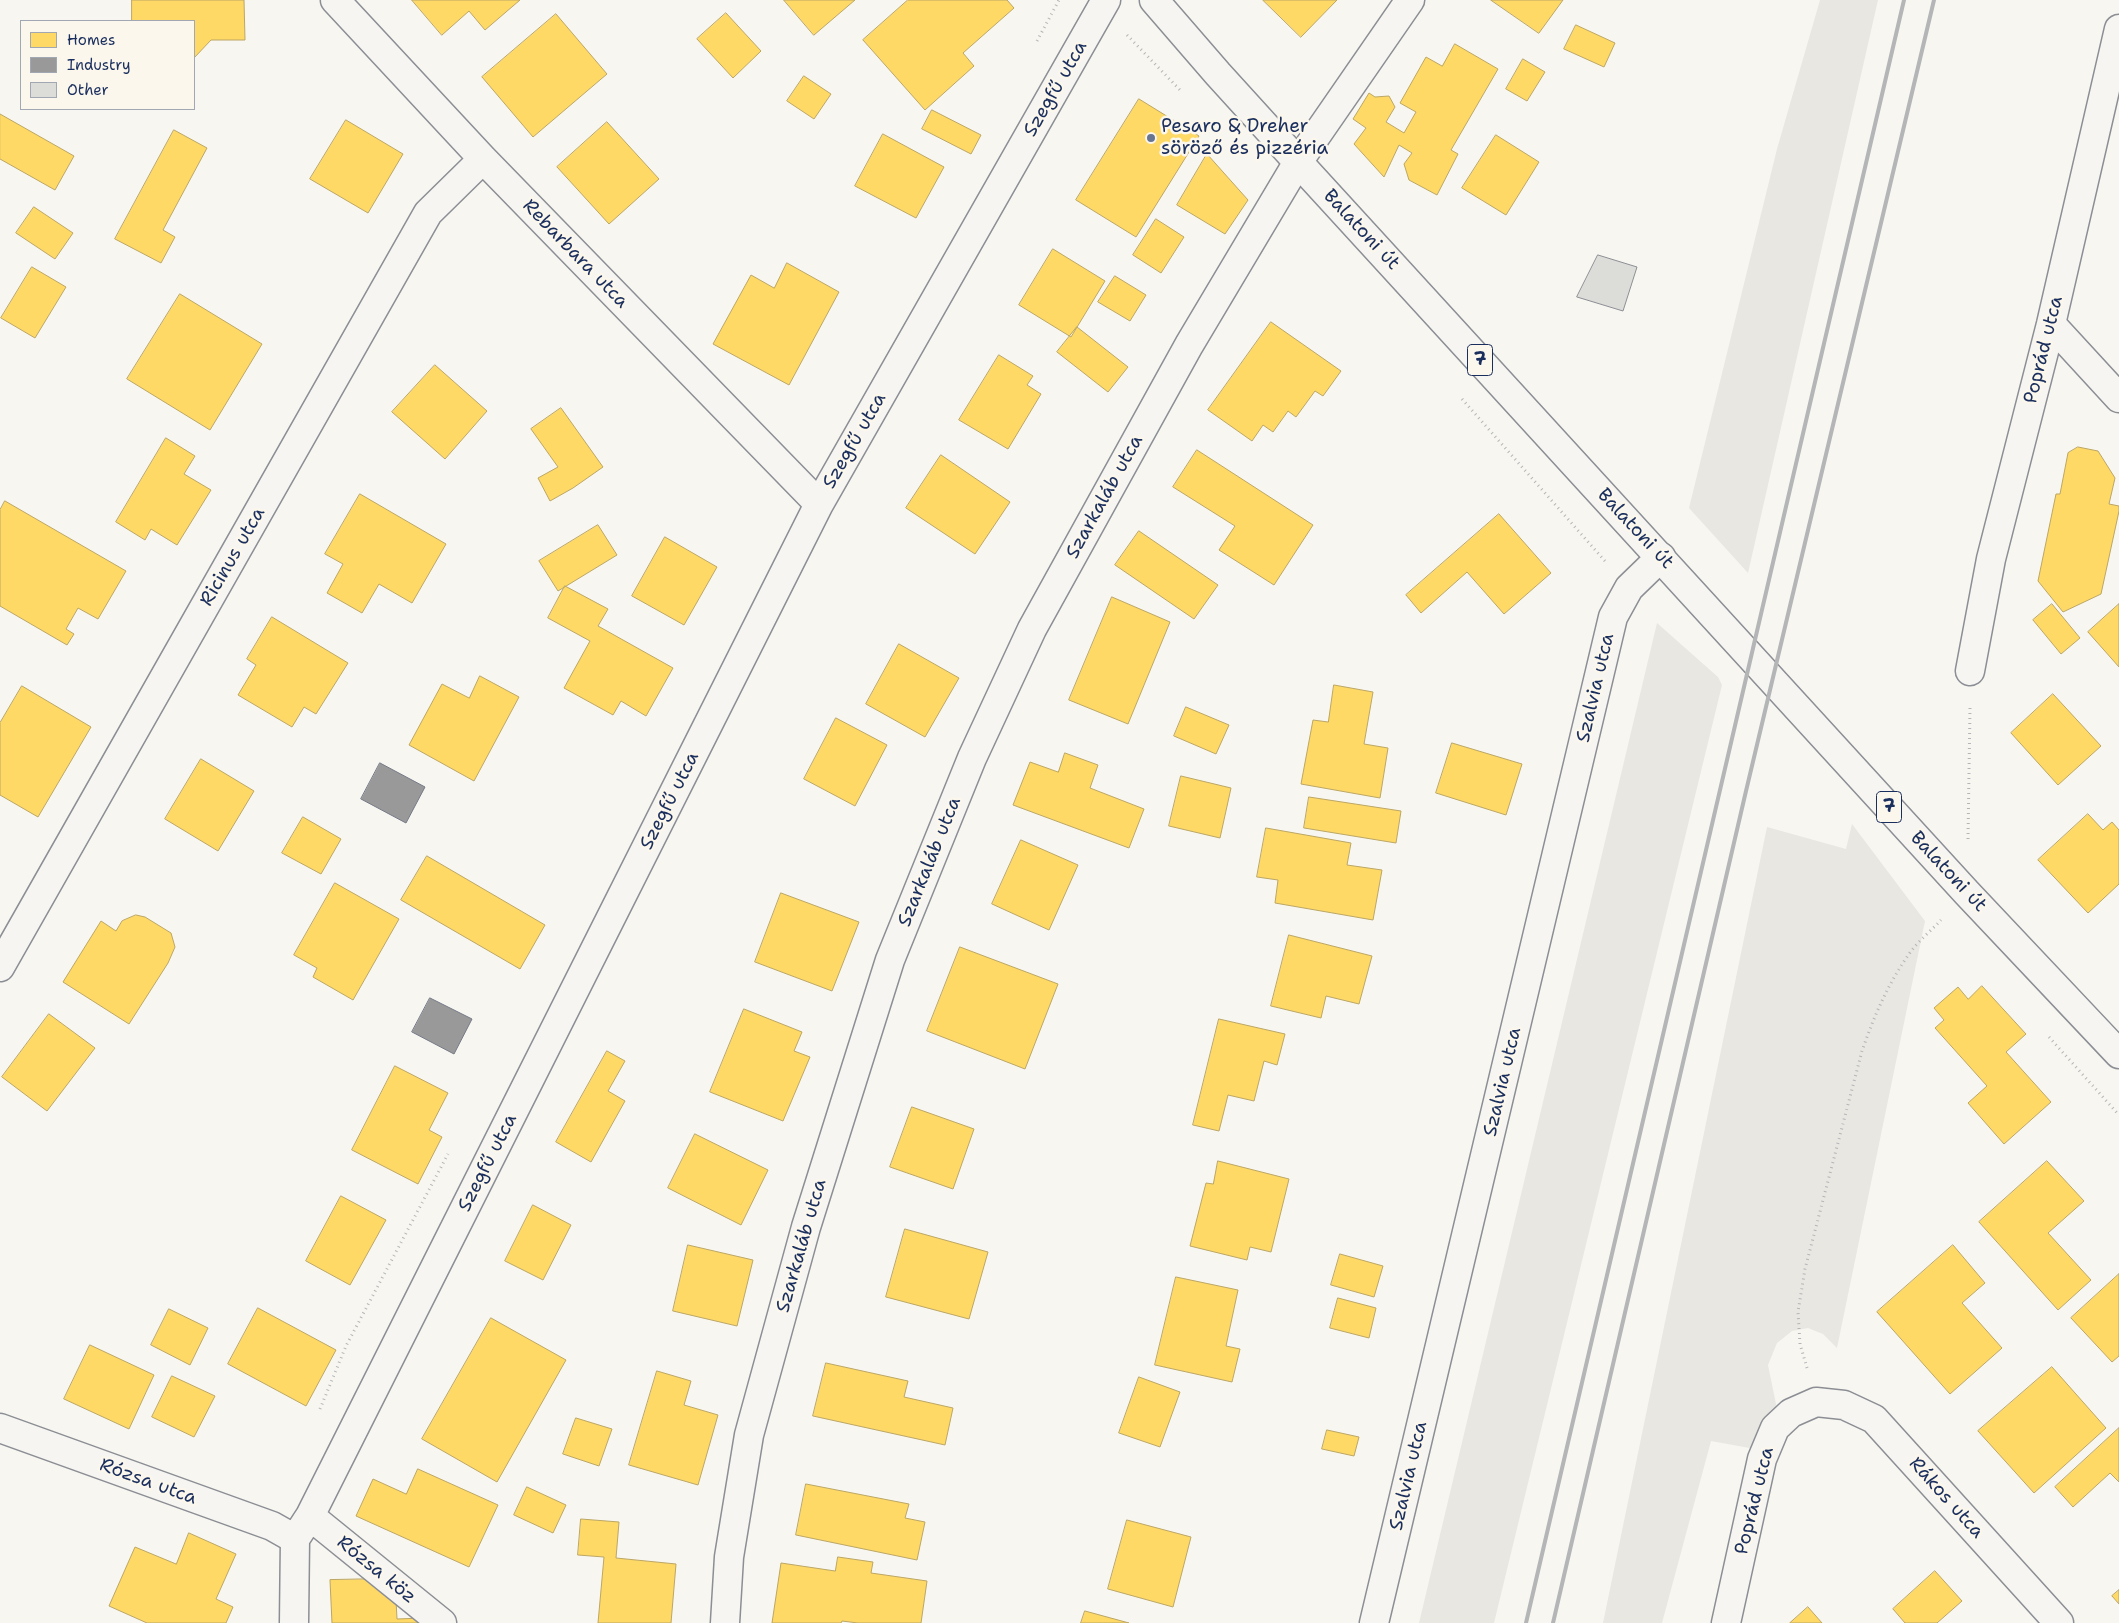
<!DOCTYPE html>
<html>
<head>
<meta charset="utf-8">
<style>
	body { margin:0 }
	#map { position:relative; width:2119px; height:1623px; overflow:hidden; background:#f8f6f0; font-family:"Shantell Sans",sans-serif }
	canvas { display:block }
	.legend { position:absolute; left:20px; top:20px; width:175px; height:90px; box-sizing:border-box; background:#fbf7ec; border:1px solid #a1a7b3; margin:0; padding:6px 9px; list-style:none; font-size:15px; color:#1b2f5e }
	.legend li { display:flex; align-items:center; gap:10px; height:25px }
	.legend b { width:25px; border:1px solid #a1a7b3 }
</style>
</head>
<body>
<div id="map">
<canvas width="2119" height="1623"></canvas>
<ul class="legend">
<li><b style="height:14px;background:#ffd966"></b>Homes</li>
<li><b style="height:14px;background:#999"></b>Industry</li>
<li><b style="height:14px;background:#dcdcd9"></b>Other</li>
</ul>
</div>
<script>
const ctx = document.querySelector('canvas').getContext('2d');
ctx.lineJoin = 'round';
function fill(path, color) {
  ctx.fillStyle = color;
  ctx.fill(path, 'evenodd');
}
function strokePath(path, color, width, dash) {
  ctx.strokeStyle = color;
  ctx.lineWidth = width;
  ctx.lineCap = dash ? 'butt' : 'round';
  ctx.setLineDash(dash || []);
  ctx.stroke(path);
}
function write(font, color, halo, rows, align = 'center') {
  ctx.font = font + ' "Shantell Sans",sans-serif';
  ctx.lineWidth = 5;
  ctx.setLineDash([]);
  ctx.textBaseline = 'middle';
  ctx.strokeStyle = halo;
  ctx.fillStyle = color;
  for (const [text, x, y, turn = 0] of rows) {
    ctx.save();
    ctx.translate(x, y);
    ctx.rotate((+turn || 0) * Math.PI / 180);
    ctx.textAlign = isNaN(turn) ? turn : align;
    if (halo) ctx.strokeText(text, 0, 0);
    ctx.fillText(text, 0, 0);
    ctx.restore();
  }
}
const green = new Path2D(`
	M1820,0h58l-130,573 -59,-65 88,-359z
	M1657,623l61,54 4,8 -228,938h-75z
	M1852,824l73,97 -88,427 -14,-14 -15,-6 -16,3 -15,12 -9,22 9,44 -22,40 -44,-8 -49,182h-59l164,-796 79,22z`);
const homes = new Path2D(`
	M132,0h112l1,40h-34l-17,18v-37h-62z
	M412,0h108l-35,30 -16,-19 -27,24z
	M784,0h71l-41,35z
	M908,0h99l7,8 -51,45 11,13 -49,44 -62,-70z
	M1263,0h74l-36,37z
	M1491,0h72l-24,33z
	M726,13l35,38 -28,27 -36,-39z
	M556,14l51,60 -74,63 -51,-60z
	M1576,25l39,18 -11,24 -40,-18z
	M1455,44l43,25 -47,81 7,4 -21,41 -28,-15 -5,-16 8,-11 -13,-8 -15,32 -30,-33 12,-16 -13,-9 16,-26 6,4 14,-1 6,11 -9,15 18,11 12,-21 -16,-9 26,-46 16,9z
	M1523,59l22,13 -18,29 -21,-12z
	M804,76l27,18 -17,25 -27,-18z
	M1139,99l60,37 -63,101 -60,-37z
	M932,110l49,25 -10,19 -49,-25z
	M0,114l74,42 -19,34 -55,-31z
	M346,120l57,34 -35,59 -58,-34z
	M607,122l52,57 -50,45 -52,-57z
	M174,130l33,18 -44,82 12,7 -14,26 -46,-24z
	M883,134l61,33 -28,51 -61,-32z
	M1496,135l43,27 -33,53 -44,-27z
	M1207,154l41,46 -23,34 -48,-29z
	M34,207l39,26 -18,26 -39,-26z
	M1156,219l28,18 -23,36 -28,-18z
	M1053,249l52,32 -34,56 -52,-32z
	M787,263l52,29 -50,93 -76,-41 38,-69 23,13z
	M32,267l34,20 -31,51 -34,-20z
	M1115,276l31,19 -16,26 -32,-19z
	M180,294l82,50 -52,86 -83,-51z
	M1271,322l70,49 -18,25 -8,-5 -19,26 -8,-6 -15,21 -10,-7 -11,16 -44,-31z
	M1077,327l51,40 -20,25 -51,-40z
	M999,355l34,21 -6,9 14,9 -33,55 -49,-29z
	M435,365l52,46 -42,48 -53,-47z
	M561,408l42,59 -30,21 -23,13 -12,-23 20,-11 -27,-38z
	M166,438l29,18 -11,18 27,16 -34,55 -26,-16 -6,11 -29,-18z
	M2078,447l20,4 17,27 -6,26 10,2v5l-18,83 -38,18 -25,-31 18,-87h4l8,-41z
	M1197,450l116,75 -39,60 -55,-35 16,-24 -62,-39z
	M941,455l69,47 -35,52 -69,-46z
	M360,494l86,50 -34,59 -33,-19 -17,29 -35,-20 16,-29 -18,-10z
	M5,501l121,70 -28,48 -20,-11 -12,21 8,5 -7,11 -67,-39v-96z
	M1499,514l52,59 -47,41 -37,-42 -46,41 -15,-18z
	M598,525l19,30 -59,36 -19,-30z
	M1139,531l79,54 -24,34 -79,-54z
	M665,537l52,30 -33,58 -52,-29z
	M565,586l43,23 -10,17 75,42 -27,48 -25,-15 -8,14 -49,-27 26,-47 -42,-23z
	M1112,597l58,25 -42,102 -59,-24z
	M2052,604l28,34 -19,16 -28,-34z
	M2119,604v63l-31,-35z
	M272,617l76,46 -32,51 -12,-7 -12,20 -54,-32 18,-30 -9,-6z
	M899,644l60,34 -34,59 -59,-33z
	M480,676l39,21 -45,84 -65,-36 33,-61 27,14z
	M1334,685l39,7 -9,52 24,4 -8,50 -79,-14 12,-64 15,2z
	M22,686l69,41 -53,90 -38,-22v-72z
	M2053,694l48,52 -43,39 -47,-52z
	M1186,707l43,18 -13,29 -42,-18z
	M836,718l51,27 -32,61 -51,-27z
	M1452,743l70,21 -16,51 -70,-22z
	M1065,753l33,12 -8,23 54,21 -15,39 -116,-43 17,-43 28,10z
	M201,759l53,32 -36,60 -53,-32z
	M1181,776l50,12 -11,50 -51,-12z
	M1309,797l92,14 -5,32 -92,-15z
	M2088,814l15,16 9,-8 7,8v54l-31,29 -50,-53z
	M303,817l38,22 -20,35 -39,-21z
	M1266,828l85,15 -4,22 35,5 -9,50 -98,-17 3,-23 -21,-3z
	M1021,840l57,25 -29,65 -57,-26z
	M427,856l118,69 -25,44 -119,-69z
	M335,883l64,36 -46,81 -40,-23 4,-9 -23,-13z
	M781,893l78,29 -27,69 -77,-29z
	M136,915l9,2 26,16 4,14 -7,16 -39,61 -66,-42 38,-61 15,10 6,-10z
	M1289,935l83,21 -13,48 -33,-8 -5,22 -50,-12z
	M960,947l98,37 -33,85 -98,-38z
	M1982,986l44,48 -20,18 45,50 -47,42 -36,-41 19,-17 -52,-58 9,-8 -10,-12 24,-21 10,12z
	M744,1009l58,23 -8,19 16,6 -27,64 -73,-29z
	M49,1014l46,34 -48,63 -45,-34z
	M1219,1019l66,15 -8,31 -13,-4 -10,40 -26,-6 -9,36 -26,-6z
	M607,1051l18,10 -17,30 17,10 -34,61 -35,-20z
	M395,1066l53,27 -19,37 13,7 -24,47 -66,-34z
	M912,1107l62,22 -21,60 -63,-22z
	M695,1134l73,36 -27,55 -73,-37z
	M1218,1161l71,18 -18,73 -21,-5 -3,13 -57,-14 16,-63 7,1z
	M2047,1161l37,40 -36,32 43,47 -33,30 -79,-88z
	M341,1196l45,24 -36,65 -44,-24z
	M533,1205l38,20 -28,55 -38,-19z
	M905,1229l83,23 -19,67 -83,-22z
	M688,1245l65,15 -16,66 -64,-15z
	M1953,1245l32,38 -23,20 40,45 -52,46 -73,-82z
	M1340,1254l43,12 -9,31 -43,-12z
	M2119,1274v82l-7,6 -41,-44z
	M1176,1277l62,13 -12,56 14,3 -8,33 -77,-17z
	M1338,1298l38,10 -7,30 -39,-10z
	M258,1308l78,42 -30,56 -78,-42z
	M169,1309l39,19 -18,37 -39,-20z
	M491,1318l75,42 -69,122 -75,-43z
	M90,1345l64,30 -25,54 -65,-30z
	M826,1363l82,18 -4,16 49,11 -8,37 -132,-29z
	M2052,1367l54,61 -72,65 -56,-62z
	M657,1371l34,10 -7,24 34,10 -20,70 -69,-20z
	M172,1376l43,20 -21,41 -42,-20z
	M1139,1377l41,15 -20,55 -41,-14z
	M576,1418l36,11 -13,37 -36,-12z
	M2119,1428v54l-9,-9 -37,34 -18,-20z
	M1327,1430l32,7 -5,19 -32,-7z
	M418,1469l80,36 -29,62 -113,-51 17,-37 33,15z
	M806,1484l103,20 -4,14 20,4 -8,38 -121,-25z
	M527,1487l39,18 -13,28 -39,-18z
	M581,1519l38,3 -3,36 60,6 -5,59h-73l6,-66 -26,-2z
	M1127,1520l64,17 -18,70 -65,-18z
	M189,1533l47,21 -20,45 17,8 -7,16h-79l-38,-17 26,-59 41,17z
	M838,1557l35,5 -2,11 56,8 -6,42h-63l-16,-2 -1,2h-69l9,-60 54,8z
	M1935,1571l27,30 -25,22h-32l-12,-14z
	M373,1579l23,21 1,19 25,-1v5h-90l-2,-43z
	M2119,1590v14l-7,-8z
	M1808,1607l14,16h-32z
	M1085,1611l44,12h-48z`);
const industry = new Path2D(`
	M380,763l45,24 -19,36 -45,-24z
	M430,998l42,21 -18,35 -42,-22z`);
const building = new Path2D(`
	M1598,255l39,12 -14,44 -46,-14z`);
const path = new Path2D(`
	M1127,35l53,55
	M1037,41l22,-41
	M1462,399l143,162
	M1968,839l2,-132
	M2049,1037l70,78
	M1807,1368l-7,-24 -2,-32 7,-43 57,-218c12,-35 26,-67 47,-97 9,-13 22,-23 32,-34
	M320,1409l26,-63 102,-192`);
const minor = new Path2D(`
	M335,0l148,159 336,345
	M2051,324l68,74
	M1970,671l21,-112 60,-235 68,-295
	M0,967l428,-754 55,-54
	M0,1428l272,98 23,13
	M310,1516l132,107
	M294,1623l1,-84 15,-23 509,-1012 287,-504
	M725,1623l4,-66 20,-122 57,-208 84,-267 82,-202 60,-129 157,-284 109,-183 112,-162
	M1374,1623l239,-1006 16,-29 32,-31
	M1726,1623l36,-164 13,-31 16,-15 25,-11 28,3 30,14 185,204`);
const major = new Path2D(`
	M1154,0l64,74 80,88 669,731 152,161`);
const rail = new Path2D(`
	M1526,1623l378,-1623
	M1553,1623l193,-832 188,-791`);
const markers = [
	[1151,138,5,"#687591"]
];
const shields = [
	[1480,360,25],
	[1889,807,25]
];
const shieldNames = [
	["7",1480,360],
	["7",1889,807]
];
const streetNames = [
	["Szegfű utca",1056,89,-60],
	["Balatoni út",1361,230,47],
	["Rebarbara utca",575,254,46],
	["Poprád utca",2044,350,-76],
	["Szegfű utca",855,441,-60],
	["Szarkaláb utca",1105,497,-61],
	["Balatoni út",1635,529,47],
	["Ricinus utca",233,557,-60],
	["Szalvia utca",1596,688,-77],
	["Szegfű utca",670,801,-63],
	["Szarkaláb utca",930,862,-68],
	["Balatoni út",1948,872,47],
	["Szalvia utca",1503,1082,-77],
	["Szegfű utca",488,1163,-63],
	["Szarkaláb utca",802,1246,-74],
	["Szalvia utca",1409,1476,-77],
	["Rózsa utca",148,1482,20],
	["Rákos utca",1946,1498,48],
	["Poprád utca",1755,1501,-76],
	["Rózsa köz",376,1570,39]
];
const poiNames = [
	["Pesaro & Dreher",1161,127],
	["söröző és pizzéria",1161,149]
];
fill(green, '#e8e7e2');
fill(homes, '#ffd966');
strokePath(homes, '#bba664', 1);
fill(industry, '#999');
strokePath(industry, '#737987', 1);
fill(building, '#dcdcd9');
strokePath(building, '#8b8e94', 1);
strokePath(minor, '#8b8e94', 31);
strokePath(major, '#8b8e94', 31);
strokePath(path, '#b3b5b7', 3, [1, 4]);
strokePath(minor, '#f6f5f1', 28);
strokePath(major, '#f6f5f1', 28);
strokePath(rail, '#b3b5b7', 4);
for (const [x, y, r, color] of markers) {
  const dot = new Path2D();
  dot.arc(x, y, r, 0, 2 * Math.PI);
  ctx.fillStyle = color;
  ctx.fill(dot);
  strokePath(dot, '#fbf7ec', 2);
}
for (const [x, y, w] of shields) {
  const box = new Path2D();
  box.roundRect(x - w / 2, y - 15.5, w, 31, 4);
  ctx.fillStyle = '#fbf7ec';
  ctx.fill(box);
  strokePath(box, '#1b2f5e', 1);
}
write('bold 18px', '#1b2f5e', null, shieldNames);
write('19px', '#1b2f5e', '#fbf7ec', streetNames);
write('19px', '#1b2f5e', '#fbf7ec', poiNames, 'left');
</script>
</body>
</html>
